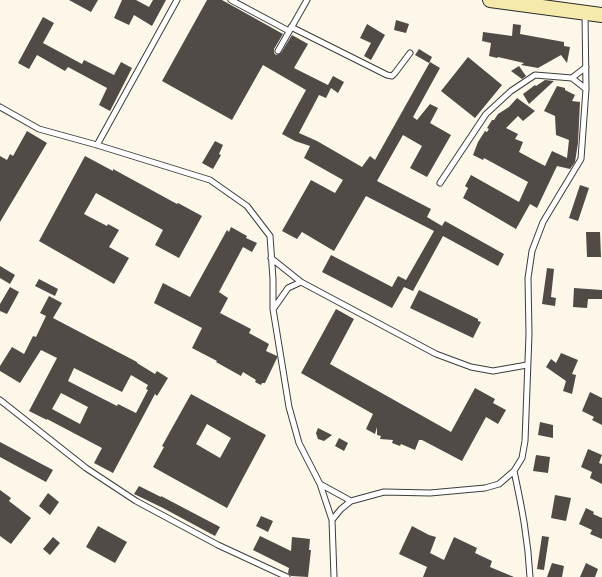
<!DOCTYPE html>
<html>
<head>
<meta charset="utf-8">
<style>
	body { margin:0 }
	canvas { display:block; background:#fcf7e9 }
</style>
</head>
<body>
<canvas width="602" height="577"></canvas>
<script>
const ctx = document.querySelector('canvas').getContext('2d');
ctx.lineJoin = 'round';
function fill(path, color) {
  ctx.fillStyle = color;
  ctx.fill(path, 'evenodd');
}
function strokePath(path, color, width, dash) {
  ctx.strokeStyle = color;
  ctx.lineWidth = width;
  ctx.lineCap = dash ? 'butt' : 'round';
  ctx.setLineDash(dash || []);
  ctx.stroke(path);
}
const building = new Path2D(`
	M69,0h29l-7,12z
	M122,0h14l13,7 4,-7h13l-14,26 -18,-11 -5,10 -15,-7z
	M207,0h15l61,34 -9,15v4l2,2 5,-2 11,-18 16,9 -14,24 34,17 5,-9 11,6 -6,11 -7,-5 -5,10 -7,-3 -20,38 18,8 45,26 8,-11 5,4 55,-98 10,6 -27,49 4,3 13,-16 8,4 -8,15 21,12 -24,42 -17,-9 12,-22 -19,-11 -26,46 54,28 -4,8 15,9 3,-5 59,33 -6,12 -55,-30 -30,55 -9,-4 -12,21 -70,-36 9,-17 61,32 6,-11 8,4 28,-49 -68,-35 -32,55 -32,-19 -5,7 -15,-8 29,-51 24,13 8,-13 -39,-22 6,-12 -15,-5 -13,-7 24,-44 -43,-25 -31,55 -70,-39z
	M43,17l11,6 -11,20 39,21 2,-4 30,15 7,-13 11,6 -22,43 -11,-6 8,-17 -39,-21 -3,4 -28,-16 -8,14 -11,-6z
	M396,20l13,4 -3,9 -12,-3z
	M367,24l18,11 -14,25 -7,-4 7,-13 -11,-5z
	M513,24l8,1 -1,9 44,8v4l6,1 -3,16 -6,-8 -23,13 -17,-3 3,-2 -26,-6 -1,1 -8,-2 2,-13 -9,-2 1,-9 29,4z
	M419,49l13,8 -3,6 -14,-8z
	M468,57l34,28 -27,33 -34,-27z
	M519,66l7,10 -4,3 -11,-8z
	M545,80l9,1 -25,23 -6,-10 12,-9 1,1z
	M557,86l8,2v2l10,5 -3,6 8,1 -2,41 -3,19 -5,7 -13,-3 -20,42 -7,-4 -14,25 -53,-31 5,-10 -3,-2 6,-11 48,27 9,-20 -44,-24 -1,2 -10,-5 5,-13 7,-11 2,1 2,-3 -2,-1 5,-8h2l4,-6 11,-7 8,-9 18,13 -12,10 -5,-5 -12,12 12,6 -3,5 8,3 -4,10 26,14 7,-15 15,7 2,-18 -13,-5 -1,-19 -11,-5z
	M27,131l20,12 -47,79v-66l7,4 3,-6 3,2z
	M215,141l8,4 -4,9 2,1 -8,14 -11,-6z
	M85,156l28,15v-2l64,35 1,-1 24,13 -23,42 -24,-13 8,-15 -67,-37 -12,21 23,12 1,-2 11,6 -10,17 20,11 -15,26 -75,-43z
	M580,185l9,3 -11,33 -9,-3z
	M231,227l16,9 -1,2 11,5 -5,9 -9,-5 -24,45 9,6 -8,15 31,16 -2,4 20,11 -3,7 11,5v2l-12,25h-3l-1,2 -6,-3 1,-2 -13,-8 -2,4 -25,-14 1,-1 -25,-13 10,-20 -48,-25 9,-20 27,14 37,-67 2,2z
	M586,232h14l1,25h-14z
	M0,266l15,9 -5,9 -10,-6z
	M547,268l7,1 -3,28 5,1 -1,8 -13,-2z
	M39,279l19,10 -3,7 -20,-10z
	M10,287l9,5 -12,22 -7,-3v-7z
	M574,288l28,2v9h-14l-1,9 -14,-1z
	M419,290l59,29v2l3,1 -8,16 -63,-30z
	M49,296l13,7 -9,15 84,44v1l18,11 2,-3 11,7 -11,18 -2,-2 -42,79 -19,-10 8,-15 -55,-29v1l-18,-9 28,-53 -16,-8 -21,33 -20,-12v-5l12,-19 12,7 9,-18 3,1 10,-21 -6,-3zM74,368l48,24 9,-17 17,10 -2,4 2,1 -12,23 -18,-9 -1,2 -49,-25zM61,393l27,14 -8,17 -28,-15z
	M336,309l18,10 -24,45 121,68 24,-44 20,11 -2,4 13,7 -8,14 -12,-7 -24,44 -40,-21h-3l-4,10 -14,-6 -1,2 -8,-3 1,-3 -13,-1 1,-3 -4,-1v-8l-2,7 -9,-5 7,-15 -72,-41z
	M561,353l17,7 -6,14 4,1 -4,19 -9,-3 3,-10 -20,-14 5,-8 5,4z
	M590,392l12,6v27l-10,-5 2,-3 -12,-6z
	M191,394l75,41 -39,73 -74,-41 11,-20 -2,-1zM207,424l24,14 -11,20 -24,-14z
	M540,422l13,3v13l-15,-3z
	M318,428l14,7 -8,6 -6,-2 -2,-6z
	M339,438l9,5 -4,8 -9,-5z
	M0,442l53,28 -7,12 -46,-25z
	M588,449l14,6 -3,8 3,1v20l-12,-6 2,-6 -11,-5z
	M536,455l14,2 -2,16 -15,-2z
	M139,486l22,11v-1l59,31 -5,9 -52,-28 -29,-14z
	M0,490l11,8 -2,3 22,17 -20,26 -11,-8z
	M48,493l11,9 -9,13 -11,-9z
	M555,495l16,3 -5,23 -15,-3z
	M586,508l8,4 -1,2 9,4v21l-12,-5 2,-4 -13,-6z
	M261,516l12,5 -5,11 -12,-6z
	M98,526l29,16 -12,21 -29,-16z
	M412,526l17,9 7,2 -6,16 14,7 10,-23 23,11 -2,5 17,8 -2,6 24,10h-91l4,-10 -28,-13z
	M260,536l31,15 1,-14 18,2 -1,11h2l-3,27 -17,-1 -3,-3 1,-5 -36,-18z
	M542,536l7,1 -5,33 -7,-1z
	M53,537l7,6 -10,12 -7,-6z
	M552,563l12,3 -2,11h-15z
	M586,563l12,6 -3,8h-15z`);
const lane = new Path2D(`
	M231,0l58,31
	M291,27l96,48 5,1 3,-3 15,-20
	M278,51l29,-51
	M572,78l14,-11
	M0,107l39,22 58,16 113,35 37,26 23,30 3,43v30l16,98 10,36 21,41 31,17
	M97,145l80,-145
	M440,183l46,-69 25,-23 24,-16 37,3 14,11
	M271,258l30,24 135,72 35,13 22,4 34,-6
	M274,308l14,-20 13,-6
	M0,400l86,68 50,33 82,44 69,32
	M514,471c8,37 14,68 16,106
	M320,484l12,36
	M334,577l-2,-57 9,-11 10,-8 33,-9 46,1 55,-5 14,-4 15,-13 8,-13 3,-17 4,-107 -1,-56 4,-27 11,-29 38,-63 5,-70 -1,-75`);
const secondary = new Path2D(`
	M490,0l112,15`);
fill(building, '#514b47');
strokePath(lane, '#3d3d3d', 7);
strokePath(secondary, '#2c2c2c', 16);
strokePath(lane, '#fff', 5);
strokePath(secondary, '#f5e9ab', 14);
</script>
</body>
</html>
